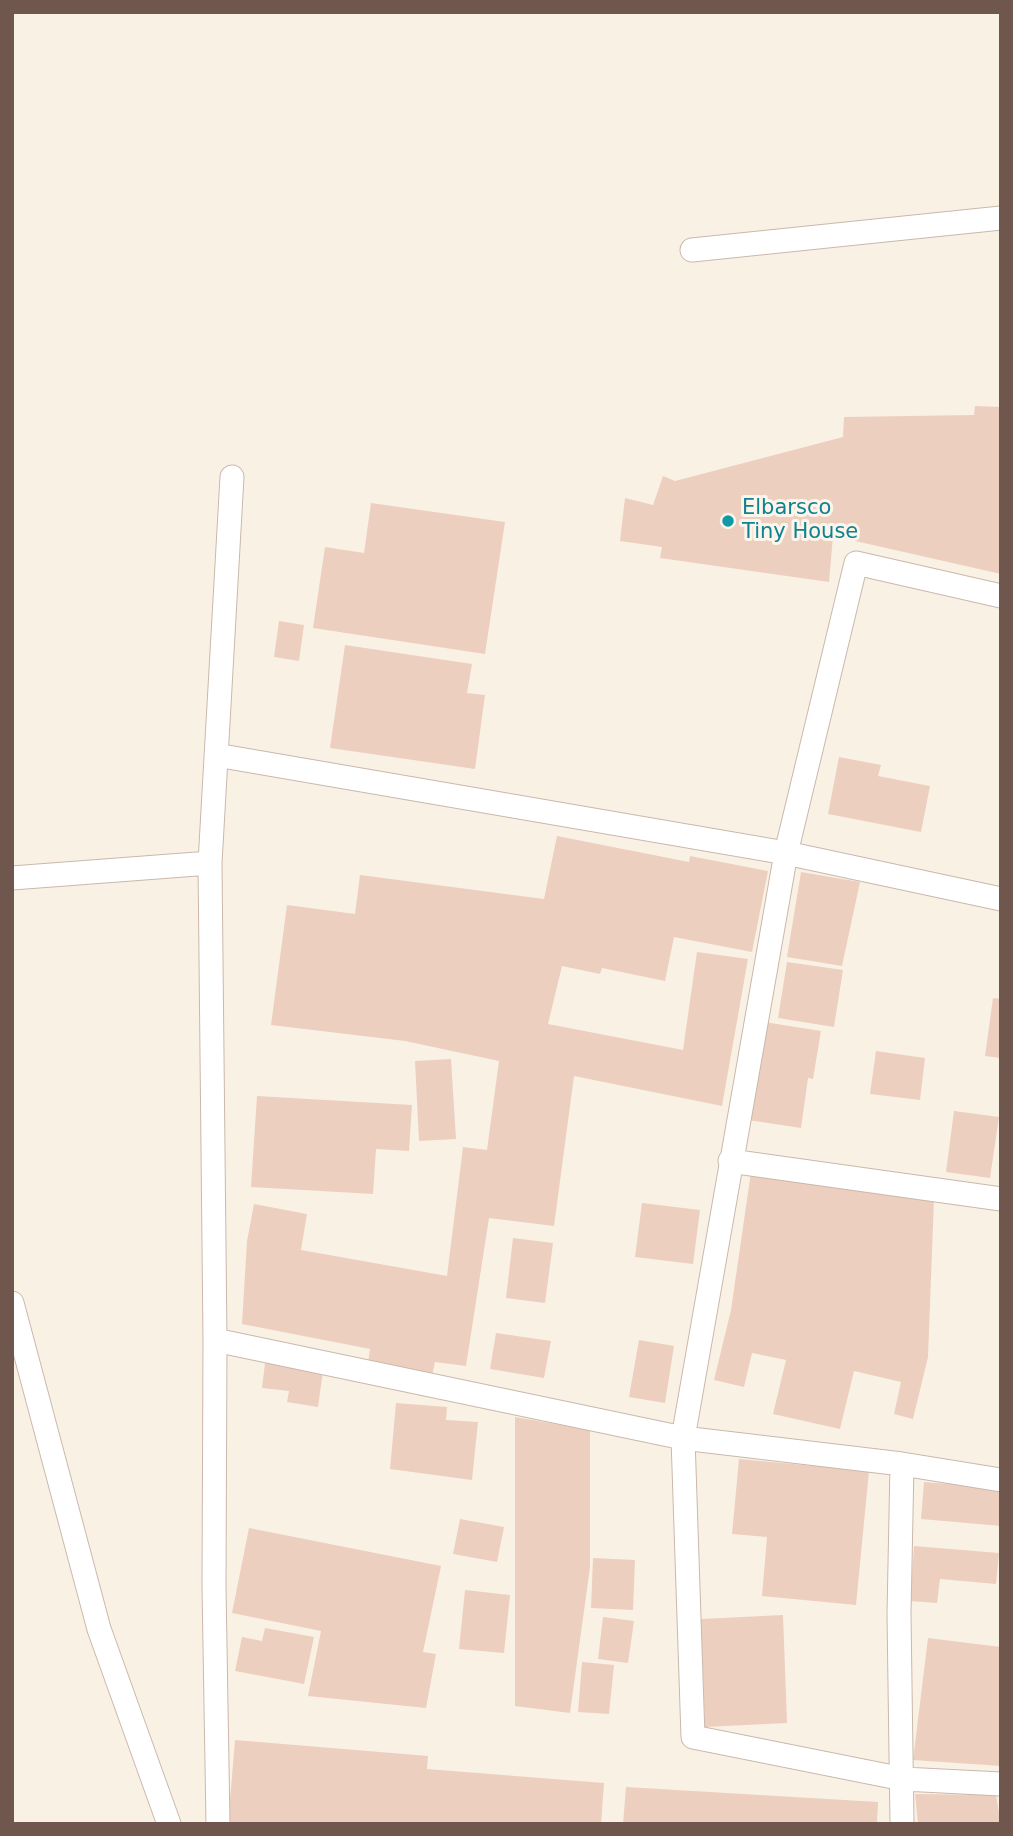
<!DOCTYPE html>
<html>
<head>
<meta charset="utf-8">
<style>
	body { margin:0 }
	#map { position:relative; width:1013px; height:1836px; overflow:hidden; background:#faf1e5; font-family:"DejaVu Sans",sans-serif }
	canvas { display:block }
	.frame { position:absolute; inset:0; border:14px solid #70574d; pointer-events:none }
</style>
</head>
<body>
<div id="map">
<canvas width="1013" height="1836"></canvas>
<div class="frame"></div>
</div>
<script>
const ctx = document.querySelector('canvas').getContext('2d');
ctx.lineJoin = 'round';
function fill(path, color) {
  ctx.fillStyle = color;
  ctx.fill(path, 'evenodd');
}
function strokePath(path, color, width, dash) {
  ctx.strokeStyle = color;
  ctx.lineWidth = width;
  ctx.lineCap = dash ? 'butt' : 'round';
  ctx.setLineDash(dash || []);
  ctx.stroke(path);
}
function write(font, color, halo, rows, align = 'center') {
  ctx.font = font + ' "DejaVu Sans",sans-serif';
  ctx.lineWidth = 6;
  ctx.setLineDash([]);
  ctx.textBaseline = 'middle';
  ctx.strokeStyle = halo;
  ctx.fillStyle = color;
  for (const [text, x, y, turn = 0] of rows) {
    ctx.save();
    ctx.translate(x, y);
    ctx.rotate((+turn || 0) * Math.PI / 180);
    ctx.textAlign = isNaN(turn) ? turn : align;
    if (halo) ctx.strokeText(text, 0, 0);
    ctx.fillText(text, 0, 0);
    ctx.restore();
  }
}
const building = new Path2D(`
	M975,406l26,1v167l-168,-38 -4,46 -169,-24 2,-11 -42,-6 5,-43 28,7 10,-29 12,5 168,-44 1,-20 130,-2z
	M371,503l134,19 -20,132 -172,-26 12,-81 39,6z
	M279,621l25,4 -5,36 -25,-4z
	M345,645l127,19 -5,29 18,2 -10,74 -145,-21z
	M839,757l42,8 -3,11 52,10 -9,46 -93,-18z
	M557,836l132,26 1,-6 78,15 -16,81 -78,-15 -9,44 -63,-13 -2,6 -38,-8 -14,58 135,26 14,-98 51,7 -26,147 -148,-30 -20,150 -65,-8 -23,148 -31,-4 -3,14 -64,-13 2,-14 -128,-25 5,-83 7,-37 53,10 -6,36 146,26 16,-129 24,3 12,-89 -94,-20 -134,-16 16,-120 68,9 5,-39 184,24z
	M801,872l59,10 -18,84 -55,-9z
	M787,962l56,8 -9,57 -56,-9z
	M993,998l8,1v59l-16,-2z
	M764,1022l57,9 -8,48 -5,-1 -7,50 -53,-8z
	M876,1051l49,7 -5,42 -50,-6z
	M451,1059l5,80 -37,2 -4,-80z
	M257,1096l155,9 -3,46 -33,-2 -3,45 -122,-7z
	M954,1111l45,6 -9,61 -44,-6z
	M751,1172l183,27 -6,158 -15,62 -19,-5 7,-32 -47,-11 -14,58 -67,-15 13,-54 -34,-7 -8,34 -30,-7 17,-70z
	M642,1203l58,7 -7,54 -58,-7z
	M513,1238l40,5 -8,60 -39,-5z
	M496,1333l55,8 -7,37 -54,-9z
	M639,1340l35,6 -9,57 -36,-6z
	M265,1363l58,8 -5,36 -31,-5 2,-11 -27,-3z
	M396,1403l51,4 -1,13 32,2 -6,58 -82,-11z
	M515,1417l75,13v137l-20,146 -55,-7z
	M739,1459l130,12 -13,134 -94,-9 5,-59 -35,-3z
	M924,1482l77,6v38l-80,-7z
	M460,1519l44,8 -7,35 -44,-8z
	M249,1528l192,38 -18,86 13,2 -10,54 -118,-12 13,-65 -89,-18z
	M914,1546l85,7 -3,31 -56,-5 -3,24 -27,-2z
	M593,1558l42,2 -2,50 -42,-2z
	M465,1590l45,5 -6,58 -45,-4z
	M783,1615l4,108 -82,4 -4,-108z
	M603,1617l31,4 -6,42 -30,-4z
	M265,1628l49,9 -10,47 -69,-13 7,-34 20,4z
	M928,1638l73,9v119l-88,-6z
	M582,1662l32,3 -5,49 -31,-2z
	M235,1740l193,16 -1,13 177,14 -3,41h-373z
	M626,1787l252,15 -1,22h-254z
	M915,1794l81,1 5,29h-83z`);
const minor = new Path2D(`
	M692,250l309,-32
	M232,477l-22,386 5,477 468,98 219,26 99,16
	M1001,596l-145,-33 -70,290 -103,585 10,299 210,42 98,5
	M216,755l570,98 215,46
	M12,878l198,-15
	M730,1161l271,38
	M12,1303l87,326 70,195
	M215,1340l-1,246 4,238
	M902,1824l-3,-210 3,-150`);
const markers = [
	[728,521,7,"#0f9aa8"]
];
const cultureNames = [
	["Elbarsco",742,509],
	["Tiny House",742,533]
];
fill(building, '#edcfbf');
strokePath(minor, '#cab8ac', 25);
strokePath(minor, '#fff', 23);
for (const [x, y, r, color] of markers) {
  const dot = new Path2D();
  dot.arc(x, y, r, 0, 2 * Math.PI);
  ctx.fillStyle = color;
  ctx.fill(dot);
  strokePath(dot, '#fdf5eb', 2.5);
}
write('21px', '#0d838f', '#fdf5eb', cultureNames, 'left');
</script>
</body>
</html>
